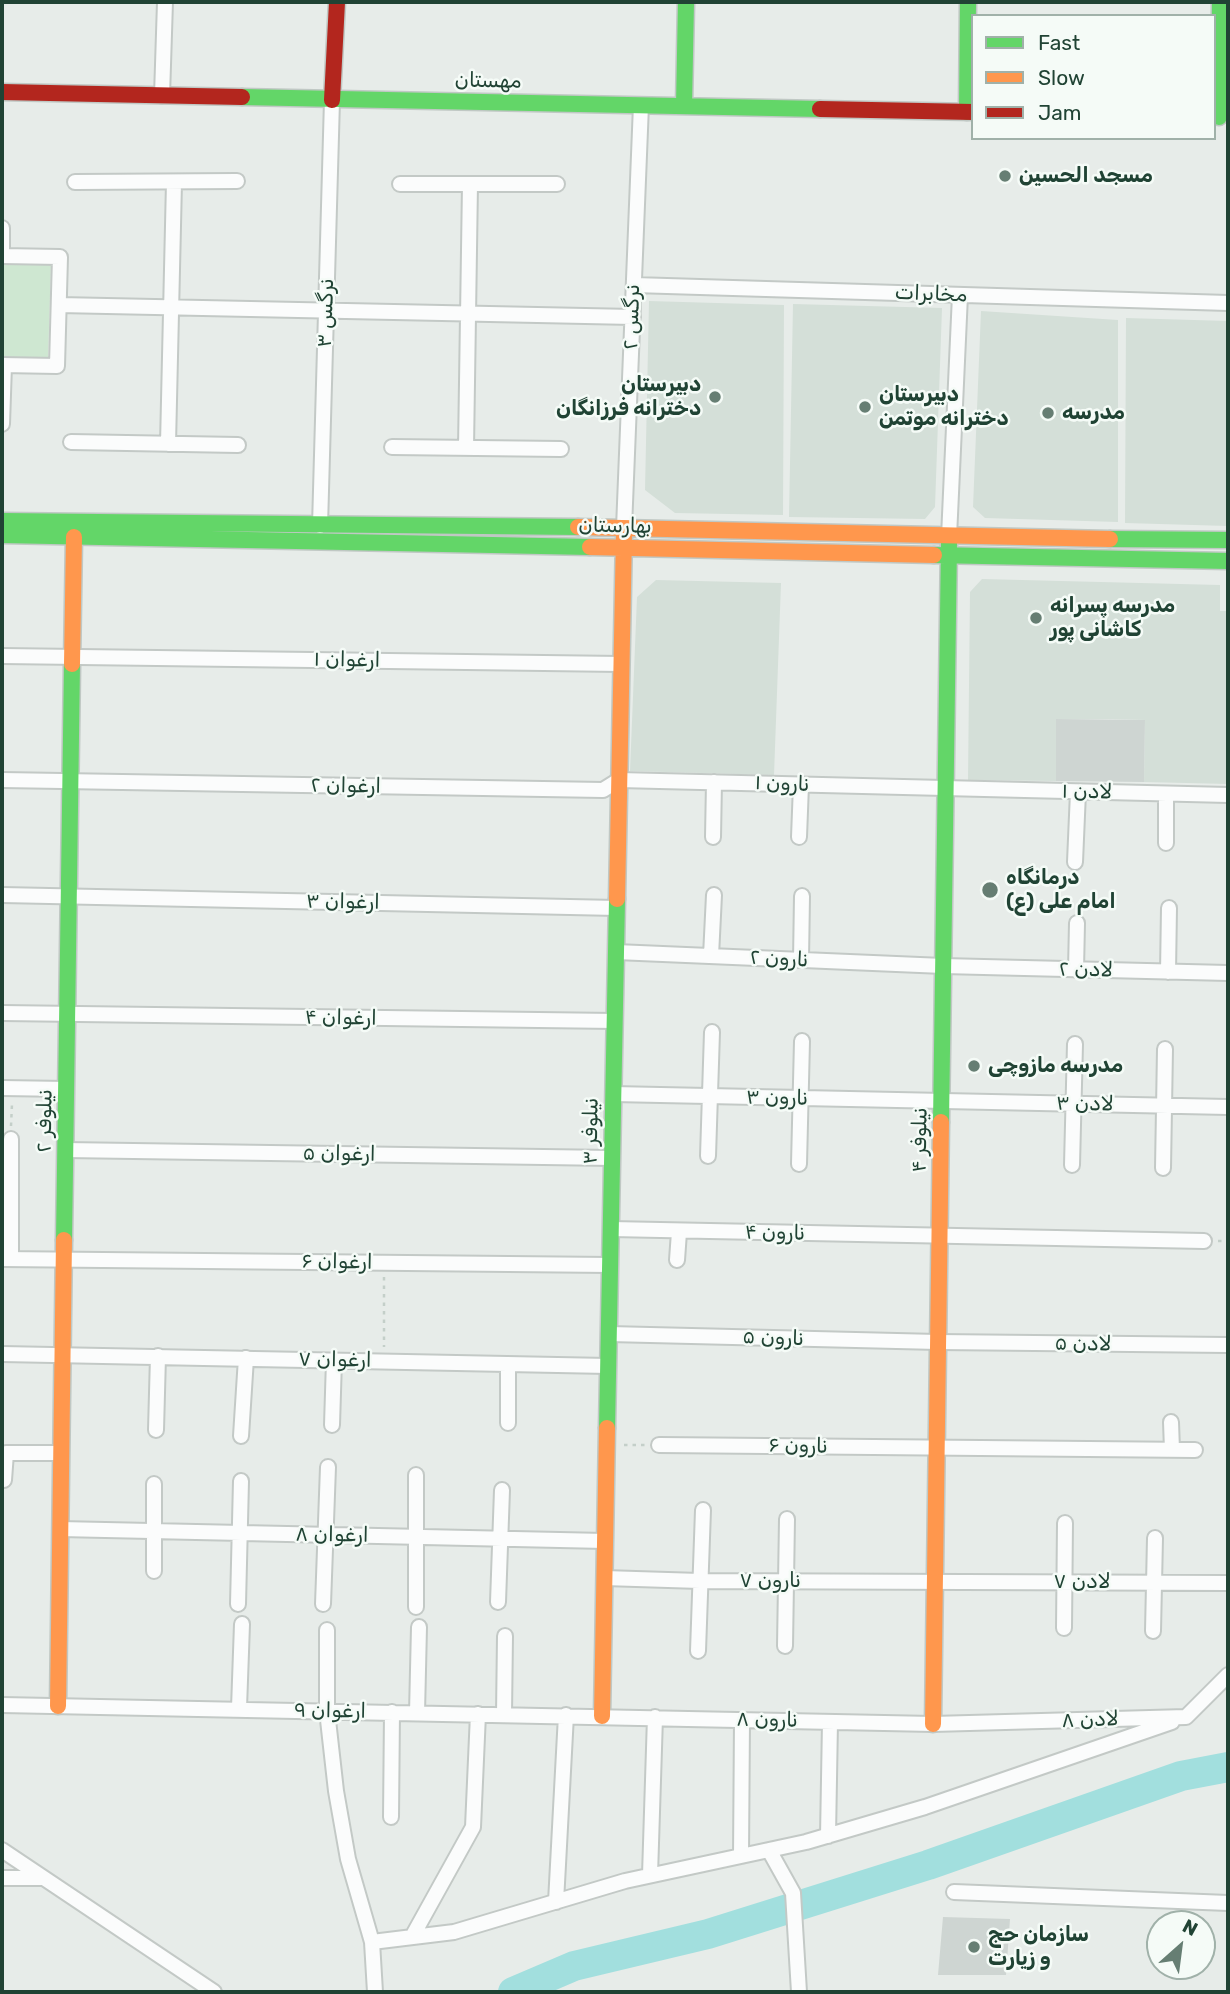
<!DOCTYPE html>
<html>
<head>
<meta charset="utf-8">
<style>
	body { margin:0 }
	#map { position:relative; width:1230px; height:1994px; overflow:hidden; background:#e7ece9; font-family:Rubik,sans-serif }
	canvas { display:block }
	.frame { position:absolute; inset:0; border:4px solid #204334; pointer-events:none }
	.legend { position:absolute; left:971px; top:14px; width:245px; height:126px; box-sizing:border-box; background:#f5fbf7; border:2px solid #a0b1a9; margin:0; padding:9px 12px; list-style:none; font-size:21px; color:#204334 }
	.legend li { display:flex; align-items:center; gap:14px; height:35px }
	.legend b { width:35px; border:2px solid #a0b1a9 }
	.north { position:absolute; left:1146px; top:1910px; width:70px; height:70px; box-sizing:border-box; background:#f5fbf7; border:2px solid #a0b1a9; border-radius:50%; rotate:28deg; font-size:19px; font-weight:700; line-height:28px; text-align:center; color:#204334 }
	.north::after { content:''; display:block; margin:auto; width:24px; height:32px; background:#667e73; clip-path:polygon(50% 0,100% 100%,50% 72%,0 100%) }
</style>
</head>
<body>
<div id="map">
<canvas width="1230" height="1994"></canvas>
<div class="frame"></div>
<ul class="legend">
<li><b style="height:9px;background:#63d668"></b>Fast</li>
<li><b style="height:9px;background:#ff974d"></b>Slow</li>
<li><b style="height:9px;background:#b3261e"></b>Jam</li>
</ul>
<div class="north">N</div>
</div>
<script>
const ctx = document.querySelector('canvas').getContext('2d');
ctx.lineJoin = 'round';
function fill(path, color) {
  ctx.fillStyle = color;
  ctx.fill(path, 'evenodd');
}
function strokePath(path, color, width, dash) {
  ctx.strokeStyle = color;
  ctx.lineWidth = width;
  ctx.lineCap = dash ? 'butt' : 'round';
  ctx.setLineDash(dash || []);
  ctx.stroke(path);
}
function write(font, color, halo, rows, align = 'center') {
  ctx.font = font + ' Rubik,"Noto Sans Arabic",sans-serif';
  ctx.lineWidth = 5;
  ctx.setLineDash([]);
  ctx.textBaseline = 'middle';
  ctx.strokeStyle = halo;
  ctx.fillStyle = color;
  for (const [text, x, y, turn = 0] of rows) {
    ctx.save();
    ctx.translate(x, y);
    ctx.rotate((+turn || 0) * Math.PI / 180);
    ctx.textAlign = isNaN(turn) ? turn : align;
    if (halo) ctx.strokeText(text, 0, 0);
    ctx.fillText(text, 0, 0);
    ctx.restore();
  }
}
const built = new Path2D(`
	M649,301l135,4 -1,210 -108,-2 -30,-23z
	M793,304l149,4 -7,199 -10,12 -136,-2z
	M981,311l137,9v202l-133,-4 -12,-11z
	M1126,318l102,3v205l-103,-3z
	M982,579l238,6v26h8v173l-84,-2 1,-62 -38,-1h-50l-1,62 -88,-1 2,-188z
	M656,580l125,3 -7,192 -144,-4 7,-174z`);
const green = new Path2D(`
	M2,264l49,1 -3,94 -46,-1z`);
const river = new Path2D(`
	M513,1992l61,-26 134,-32 220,-69 253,-89 47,-9`);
const building = new Path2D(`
	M1056,719l89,1 -1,62 -88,-1z
	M943,1917l67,2 -4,56h-68z`);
const path = new Path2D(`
	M11,1126l1,-22
	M1218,1241h10
	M384,1277v70
	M624,1445h21`);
const street = new Path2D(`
	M162,96l3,-94
	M75,182l162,-1
	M400,184h157
	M2,228v28
	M2,256l58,1 -3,109 -55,-1
	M634,285l594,18
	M59,305l574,12
	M2,424l2,-59
	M71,442l167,3
	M168,444l6,-262
	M392,447l169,2
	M466,448l4,-264
	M320,526l12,-426
	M624,528l17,-423
	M949,537l11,-242
	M2,656l619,8
	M2,780l601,10 16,-10 609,15
	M713,837l1,-55
	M799,837l2,-52
	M1166,843v-49
	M1075,862l3,-70
	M2,895l615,13
	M616,952l327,14 285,7
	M711,956l3,-61
	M801,960l1,-64
	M1076,970l1,-47
	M1168,972l1,-64
	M2,1013l613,8
	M2,1088l64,1
	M613,1094l615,13
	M11,1139v120
	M65,1150l547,8
	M708,1156l4,-124
	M799,1164l3,-123
	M1072,1165l3,-121
	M1163,1168l2,-119
	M611,1229l593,12
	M2,1259l608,6
	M677,1260l2,-28
	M609,1334l329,8 290,3
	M2,1354l606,12
	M508,1364v59
	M1171,1422l1,28
	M332,1425l2,-65
	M156,1430l2,-74
	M241,1436l5,-78
	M659,1445l536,5
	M416,1475v132
	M4,1480l2,-27h55
	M60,1529l545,12
	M154,1571v-87
	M604,1578l96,3 528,2
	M498,1602l4,-112
	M238,1604l3,-123
	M323,1604l5,-137
	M1064,1628l1,-105
	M327,1630v81l9,80 12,68 24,83 3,50
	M1153,1631l2,-93
	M785,1646l2,-127
	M698,1651l5,-141
	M2,1705l931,19 253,-7 42,-42
	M239,1708l3,-84
	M417,1713l2,-86
	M504,1714l1,-78
	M391,1817l1,-105
	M828,1836l2,-114
	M2,1850l212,142
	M769,1850l24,43 6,99
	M741,1856l1,-136
	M650,1875l5,-158
	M2,1878h40
	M954,1892l274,11
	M556,1902l10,-187
	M412,1937l61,-110 5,-113
	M372,1942l82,-10 171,-51 181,-39 119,-35 247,-85`);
const fast = new Path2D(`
	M242,97l578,12
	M684,106l2,-104
	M967,112l1,-110
	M1219,117l1,-115
	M2,521l576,6
	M2,535l588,12
	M1110,539l118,1
	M934,555l294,6
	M941,1122l8,-579
	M64,1240l8,-576
	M607,1428l10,-529`);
const slow = new Path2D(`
	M578,527l532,12
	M590,547l344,8
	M72,664l2,-127
	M617,899l7,-365
	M58,1706l6,-466
	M602,1716l5,-288
	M933,1724l8,-602`);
const jam = new Path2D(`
	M2,92l240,5
	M332,100l5,-98
	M820,109l153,3`);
const markers = [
	[1005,176,7,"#667e73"],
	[715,397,7,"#667e73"],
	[865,407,7,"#667e73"],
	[1048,413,7,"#667e73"],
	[1036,618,7,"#667e73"],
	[990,890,9,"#667e73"],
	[974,1066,7,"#667e73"],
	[974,1947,7,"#667e73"]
];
const streetNames = [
	["مهستان",488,81,1],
	["مخابرات",931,294,2],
	["نرگس ۳",326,313,-88],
	["نرگس ۲",632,317,-88],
	["بهارستان",615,526,1],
	["ارغوان ۱",347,660,1],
	["نارون ۱",782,784,2],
	["ارغوان ۲",346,786,1],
	["لادن ۱",1087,792,1],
	["ارغوان ۳",343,902,1],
	["نارون ۲",779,959,3],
	["لادن ۲",1086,970,1],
	["ارغوان ۴",341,1018,1],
	["نارون ۳",777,1098,1],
	["لادن ۳",1085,1104,1],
	["نیلوفر ۲",45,1121,-89],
	["نیلوفر ۳",591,1131,-89],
	["نیلوفر ۴",920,1140,-89],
	["ارغوان ۵",339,1154,1],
	["نارون ۴",775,1233,1],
	["ارغوان ۶",337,1262,1],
	["نارون ۵",773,1338,2],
	["لادن ۵",1083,1344,1],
	["ارغوان ۷",335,1360,1],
	["نارون ۶",798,1446,1],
	["ارغوان ۸",332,1535,1],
	["نارون ۷",770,1581],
	["لادن ۷",1082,1582],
	["ارغوان ۹",330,1711,1],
	["نارون ۸",767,1720,1],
	["لادن ۸",1090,1720,-2]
];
const poiNames = [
	["مسجد الحسین",1019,176],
	["دبیرستان",701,385,"right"],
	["دخترانه فرزانگان",701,409,"right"],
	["دبیرستان",879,395],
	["دخترانه موتمن",879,419],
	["مدرسه",1062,413],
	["مدرسه پسرانه",1050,606],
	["کاشانی پور",1050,630],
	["درمانگاه",1006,878],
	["امام علی (ع)",1006,902],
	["مدرسه مازوچی",988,1066],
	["سازمان حج",988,1935],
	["و زیارت",988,1959]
];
fill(built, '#d4dfd8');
fill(green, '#cee7d1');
strokePath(river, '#a2dfde', 30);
fill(building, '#ced5d2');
strokePath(street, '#c3c9c6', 18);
strokePath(fast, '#c0c8c4', 19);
strokePath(slow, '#c0c8c4', 19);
strokePath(jam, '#c0c8c4', 19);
strokePath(path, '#c4cfc9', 2.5, [3.5, 5]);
strokePath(street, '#fbfcfc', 14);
strokePath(fast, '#63d668', 16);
strokePath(slow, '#ff974d', 16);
strokePath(jam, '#b3261e', 16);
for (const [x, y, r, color] of markers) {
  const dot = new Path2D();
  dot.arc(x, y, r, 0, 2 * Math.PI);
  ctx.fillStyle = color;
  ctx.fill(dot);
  strokePath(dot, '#f5fbf7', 2.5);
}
write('21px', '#204334', '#f5fbf7', streetNames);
write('bold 21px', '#204334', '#f5fbf7', poiNames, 'left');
</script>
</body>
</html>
